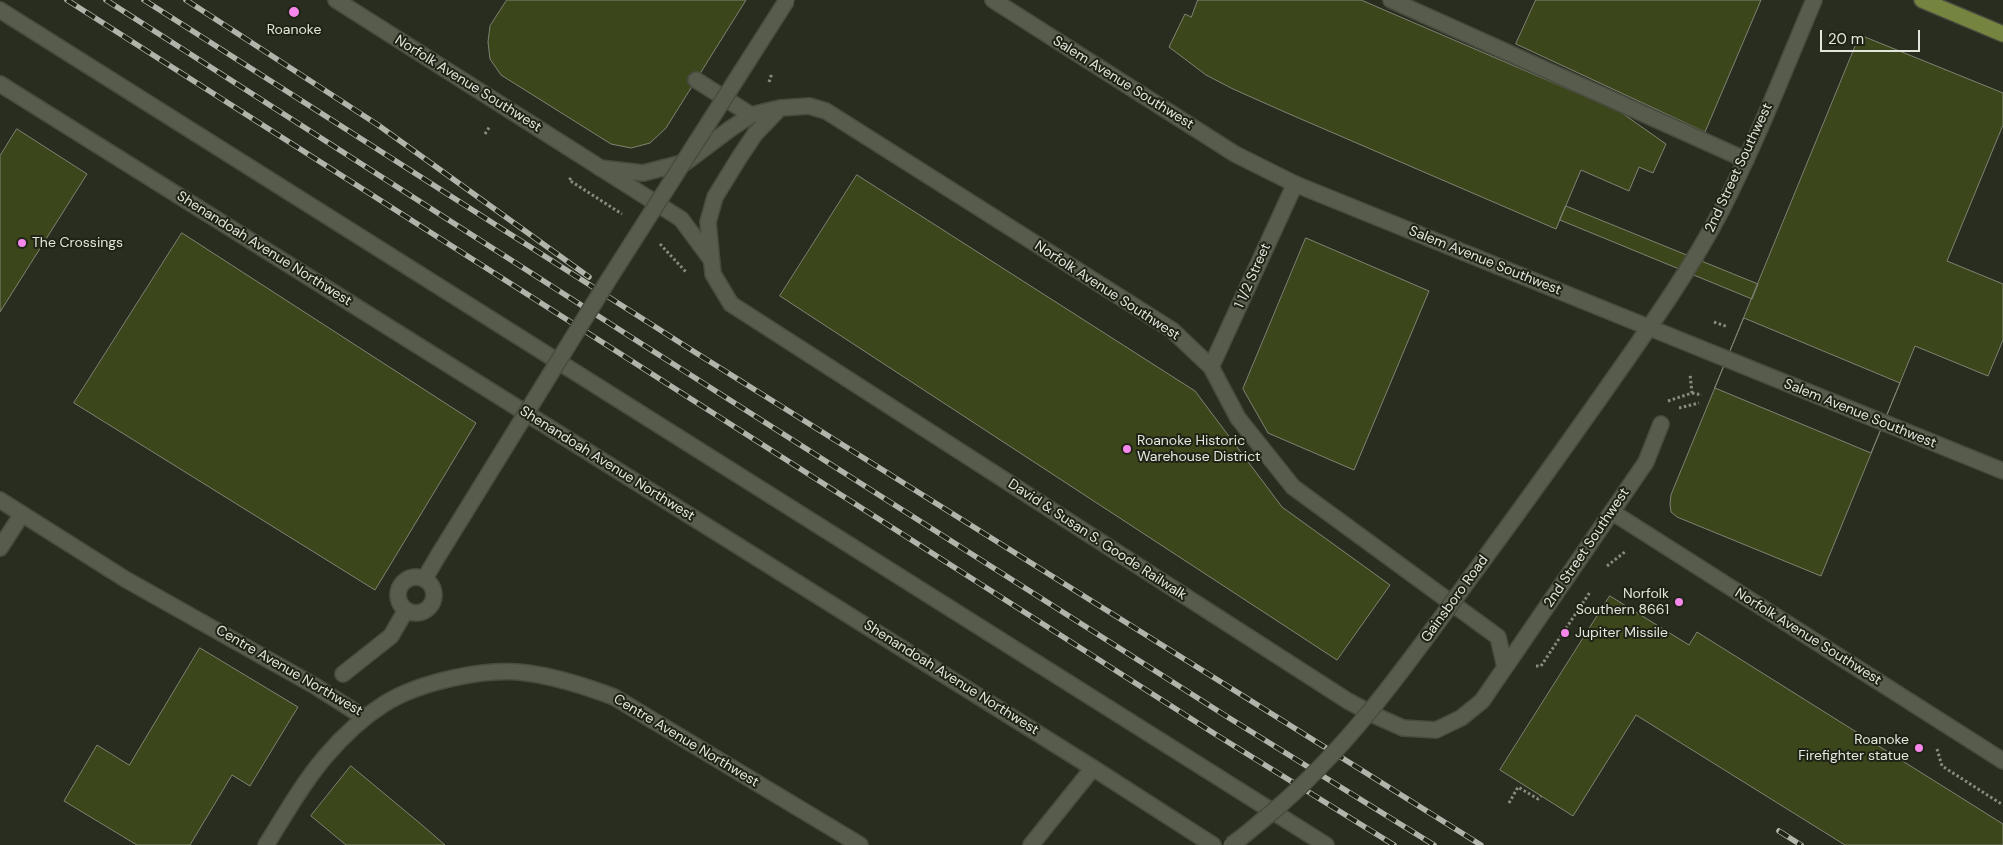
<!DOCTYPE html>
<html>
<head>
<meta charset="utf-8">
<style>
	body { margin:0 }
	#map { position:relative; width:2003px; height:845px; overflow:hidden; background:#292d1f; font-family:"DM Sans",sans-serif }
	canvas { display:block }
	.scale { position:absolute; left:1820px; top:30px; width:100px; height:22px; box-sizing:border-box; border:2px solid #e3e6dd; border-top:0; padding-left:6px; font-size:15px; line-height:18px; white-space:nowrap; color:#e3e6dd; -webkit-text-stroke:4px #1f2316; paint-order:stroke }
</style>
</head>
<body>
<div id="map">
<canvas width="2003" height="845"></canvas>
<div class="scale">20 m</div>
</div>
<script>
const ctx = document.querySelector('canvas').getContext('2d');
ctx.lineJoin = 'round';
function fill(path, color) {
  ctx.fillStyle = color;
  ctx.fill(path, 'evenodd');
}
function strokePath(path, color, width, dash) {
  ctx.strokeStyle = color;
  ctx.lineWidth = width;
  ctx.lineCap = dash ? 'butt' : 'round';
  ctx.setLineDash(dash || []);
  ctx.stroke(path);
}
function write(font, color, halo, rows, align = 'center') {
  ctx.font = font + ' "DM Sans",sans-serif';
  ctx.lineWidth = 4;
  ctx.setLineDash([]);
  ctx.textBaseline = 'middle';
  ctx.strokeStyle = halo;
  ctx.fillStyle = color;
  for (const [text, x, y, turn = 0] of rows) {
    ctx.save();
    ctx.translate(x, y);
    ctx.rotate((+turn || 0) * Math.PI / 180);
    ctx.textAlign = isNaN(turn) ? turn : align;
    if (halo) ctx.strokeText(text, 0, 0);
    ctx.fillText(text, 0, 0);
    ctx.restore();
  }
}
const building = new Path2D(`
	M507,0h239l-80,128 -16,15 -19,5 -20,-4 -110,-69 -11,-16 -2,-17 2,-16z
	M1198,0h163l258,111 47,33 -13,29 -14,-6 -10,24 -48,-21 -25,59 -269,-116 -54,-24 -27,-14 -37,-28 16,-33 6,3z
	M1536,0h225l-56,132 -189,-88z
	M1860,35l143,58v32l-56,136 56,23v56l-15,36 -73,-30 -94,230 -144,-59 -6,-5 -1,-8 1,-9z
	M17,129l70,45 -87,138v-156z
	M857,175l338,216 87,116 108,78 -53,75 -557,-364z
	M1566,206l192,78 -6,15 -192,-79z
	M182,233l294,190 -101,167 -301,-187z
	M1306,238l123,53 -75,179 -86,-37 -25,-44z
	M1744,318l156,65 -29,70 -156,-65z
	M1610,596l79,49 8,-13 306,192v21h-158l-209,-130 -63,101 -73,-46z
	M200,648l98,59 -48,79 -18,-11 -42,70h-53l-73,-44 33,-56 32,20z
	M351,766l71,59 23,20h-99l-35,-29z`);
const path = new Path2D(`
	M769,82l3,-9
	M485,134l5,-8
	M571,178l-2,2 53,34
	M660,244l26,28
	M1714,322l14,5
	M1692,393l10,2
	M1668,401l24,-8 -2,-19
	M1679,408l20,-5
	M1607,566l19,-15
	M1536,666h5l49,-74
	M1937,749l5,17 61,39
	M1509,803l9,-16 20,12 3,-3`);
const lane = new Path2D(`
	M1391,0l355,160
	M0,10l1326,835
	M696,80l55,35
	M0,548l22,-34`);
const street = new Path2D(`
	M336,0l345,219 29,39
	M780,108l-25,26 -16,24 -24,39 -7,25 5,52 18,30 617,397 26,14 29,13 33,2 25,-12 21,-17 164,-239 15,-38
	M600,168l43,5 43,-11 44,-33 21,-14 29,-7 29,-2 17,5 346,219 39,37 27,51 55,69 205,150 7,30
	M1211,367l84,-183
	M0,500l125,79 190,107 50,32
	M1612,512l391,249
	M398 595a18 18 0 1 1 36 0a18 18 0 1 1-36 0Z
	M425,578l13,-22
	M343,674l48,-38 15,-26
	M266,845c19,-30 36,-61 59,-88 17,-20 37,-39 59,-53 35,-22 102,-37 143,-31 31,4 58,13 87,24l246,148
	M1031,845l62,-77`);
const secondary = new Path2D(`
	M993,0l242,154 60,30 708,287
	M0,84l1093,684 120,77
	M1473,574c51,-69 101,-139 150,-209 35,-50 70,-100 98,-154 35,-68 63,-140 93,-211`);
const primary = new Path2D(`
	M1922,0l81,34`);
const rail = new Path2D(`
	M67,0l1148,734 179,111
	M106,0l528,339 592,377 208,129
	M144,0l549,351 788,494
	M186,0l192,125 211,152
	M1779,831l22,14`);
const streetBridge = new Path2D(`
	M438,556l171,-277 178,-279`);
const secondaryBridge = new Path2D(`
	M1231,845c14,-9 26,-21 39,-31 81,-68 141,-155 203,-240`);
const markers = [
	[294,12,6,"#f788eb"],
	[22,243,5,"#f788eb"],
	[1127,449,5,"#f788eb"],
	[1679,602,5,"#f788eb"],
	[1565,633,5,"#f788eb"],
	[1919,748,5,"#f788eb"]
];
const poiNames = [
	["Roanoke",294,30,"center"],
	["The Crossings",32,243],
	["Roanoke Historic",1137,441],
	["Warehouse District",1137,457],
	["Norfolk",1669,594,"right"],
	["Southern 8661",1669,610,"right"],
	["Jupiter Missile",1575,633],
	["Roanoke",1909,740,"right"],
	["Firefighter statue",1909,756,"right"]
];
const streetNames = [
	["Salem Avenue Southwest",1123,83,32],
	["Norfolk Avenue Southwest",468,84,32],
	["2nd Street Southwest",1739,168,-65],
	["Shenandoah Avenue Northwest",264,249,32],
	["Salem Avenue Southwest",1485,261,22],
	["1 1/2 Street",1253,276,-66],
	["Norfolk Avenue Southwest",1107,291,33],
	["Salem Avenue Southwest",1860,414,22],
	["Shenandoah Avenue Northwest",607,464,32],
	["David & Susan S. Goode Railwalk",1097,540,33],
	["2nd Street Southwest",1587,548,-56],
	["Gainsboro Road",1455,599,-54],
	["Norfolk Avenue Southwest",1808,637,32],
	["Centre Avenue Northwest",289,671,30],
	["Shenandoah Avenue Northwest",951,678,32],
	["Centre Avenue Northwest",686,741,31]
];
fill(building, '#3b461b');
strokePath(building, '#7e8373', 1);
strokePath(lane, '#484b3f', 18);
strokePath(street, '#484b3f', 18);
strokePath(secondary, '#484b3f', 18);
strokePath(primary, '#484b3f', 18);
strokePath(path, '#888b80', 3, [2.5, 2.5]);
strokePath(lane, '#585c4d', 15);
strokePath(street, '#585c4d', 15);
strokePath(secondary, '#585c4d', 15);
strokePath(primary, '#75853f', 15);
strokePath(rail, '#b1b4aa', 5.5);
strokePath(rail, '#1f2316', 4, [11]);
strokePath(streetBridge, '#484b3f', 18, []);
strokePath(secondaryBridge, '#484b3f', 18, []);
strokePath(streetBridge, '#585c4d', 15);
strokePath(secondaryBridge, '#585c4d', 15);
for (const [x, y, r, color] of markers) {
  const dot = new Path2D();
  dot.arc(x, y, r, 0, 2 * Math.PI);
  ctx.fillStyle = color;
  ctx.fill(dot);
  strokePath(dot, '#1f2316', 2);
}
write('14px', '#e3e6dd', '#1f2316', poiNames, 'left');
write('14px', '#e3e6dd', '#1f2316', streetNames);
</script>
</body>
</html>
